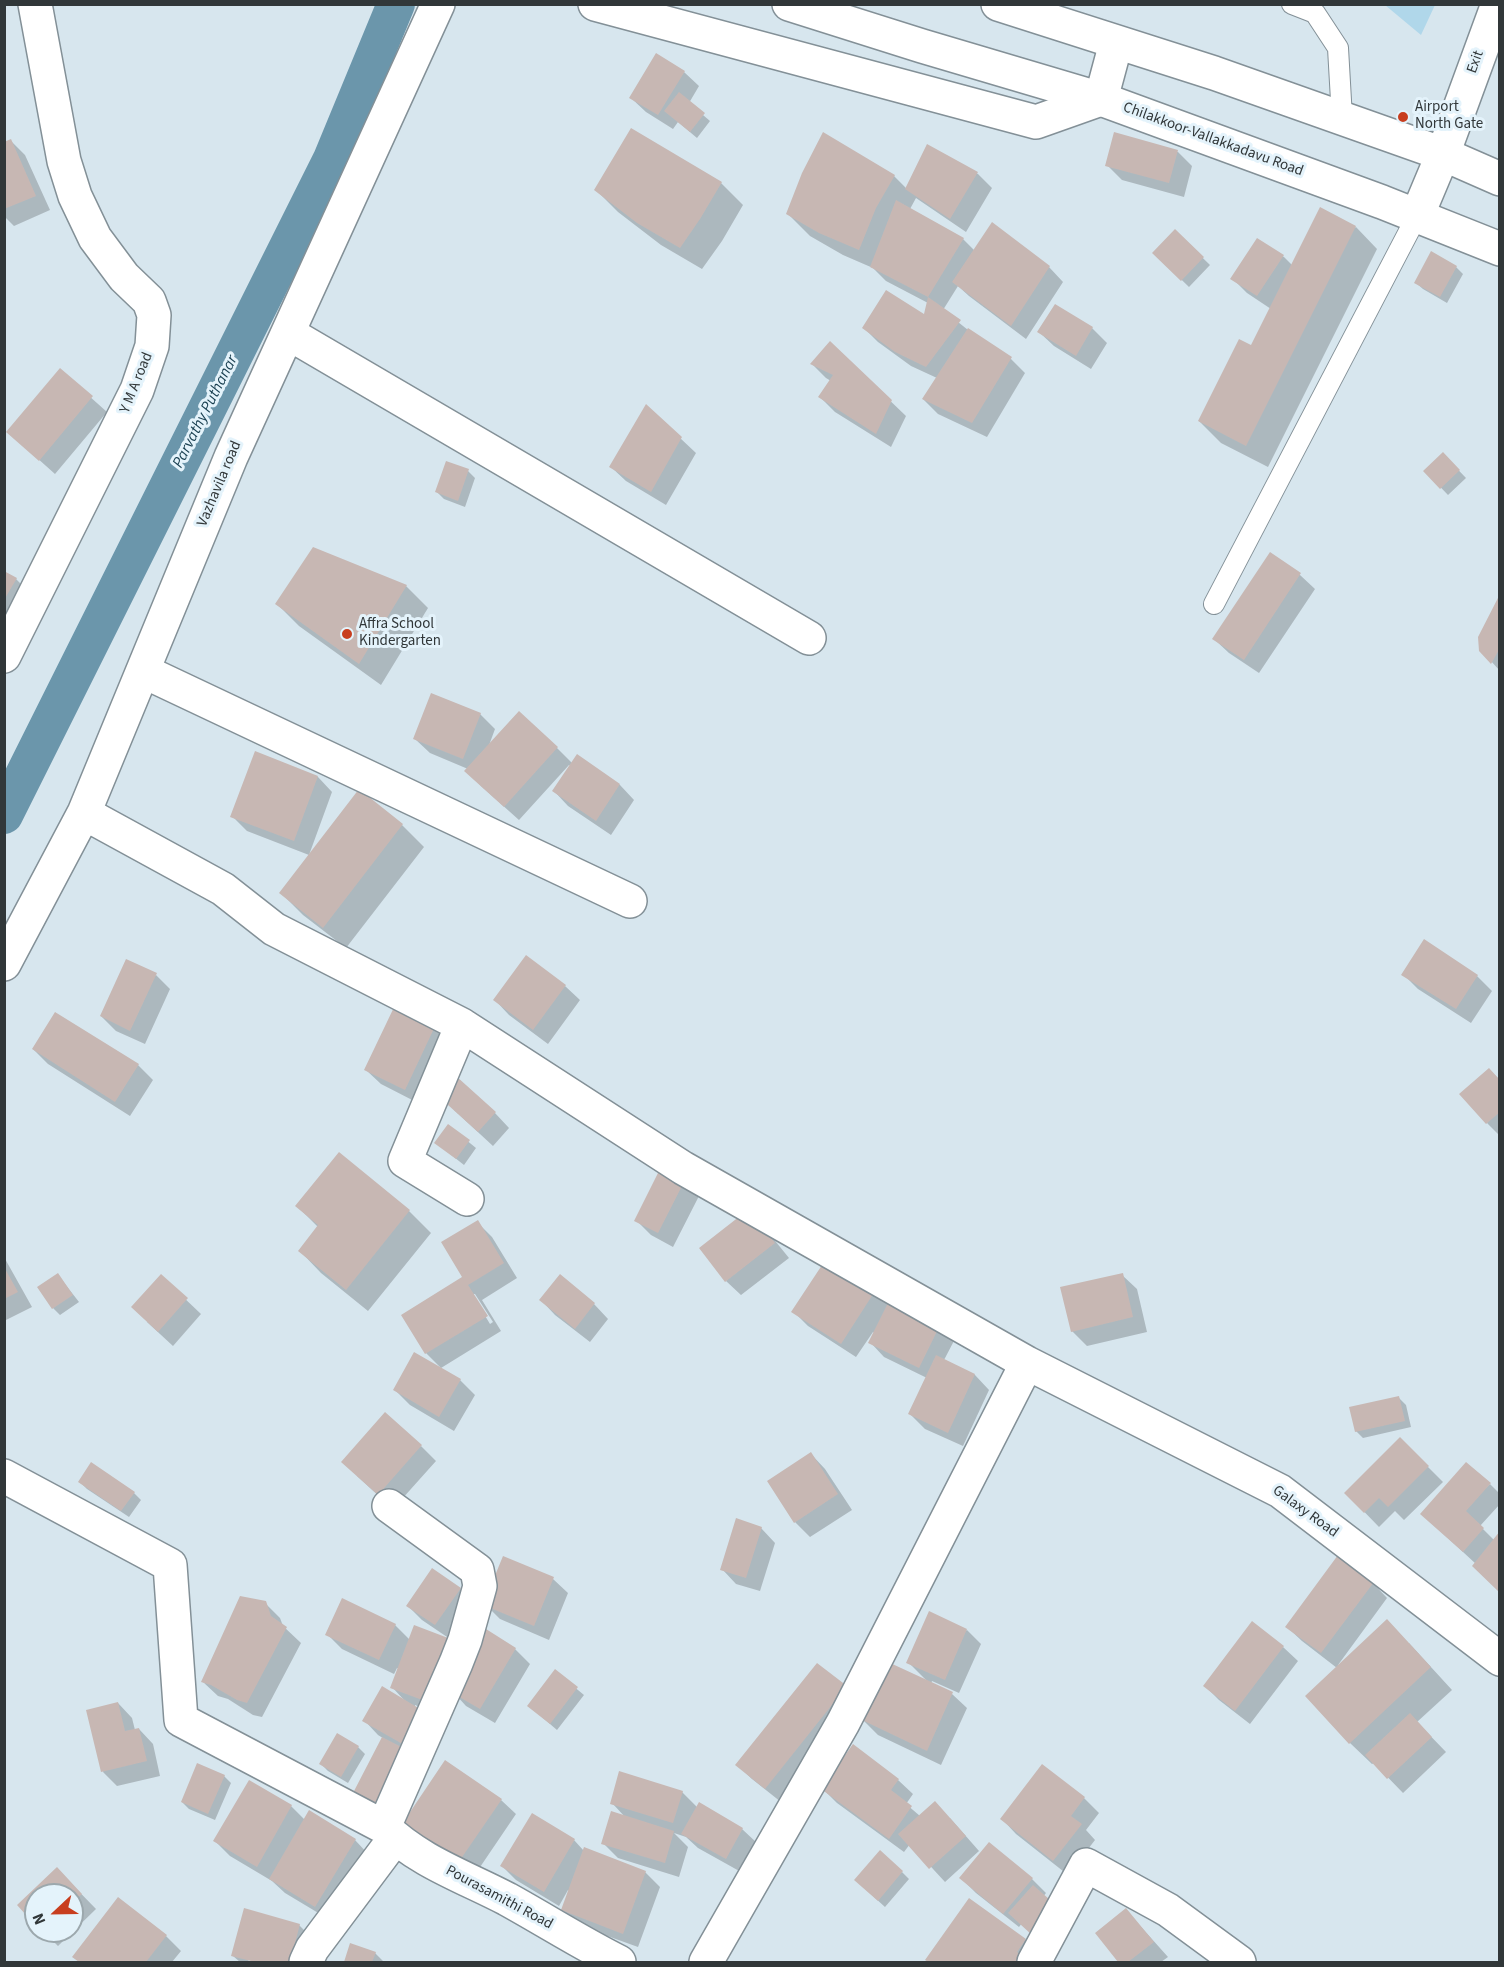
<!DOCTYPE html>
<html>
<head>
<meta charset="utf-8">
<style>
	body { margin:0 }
	#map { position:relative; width:1504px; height:1967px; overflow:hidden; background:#d7e6ee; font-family:"Source Sans 3",sans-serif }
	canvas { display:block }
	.frame { position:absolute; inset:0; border:6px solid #313739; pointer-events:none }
	.north { position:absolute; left:24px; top:1883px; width:60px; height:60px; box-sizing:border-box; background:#e4f3fb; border:2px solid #9ca8ad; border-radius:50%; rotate:248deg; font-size:16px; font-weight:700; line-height:24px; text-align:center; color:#313739 }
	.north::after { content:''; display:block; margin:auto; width:21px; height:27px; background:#c83e1f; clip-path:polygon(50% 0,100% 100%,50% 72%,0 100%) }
</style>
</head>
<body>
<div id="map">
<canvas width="1504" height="1967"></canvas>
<div class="frame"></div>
<div class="north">N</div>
</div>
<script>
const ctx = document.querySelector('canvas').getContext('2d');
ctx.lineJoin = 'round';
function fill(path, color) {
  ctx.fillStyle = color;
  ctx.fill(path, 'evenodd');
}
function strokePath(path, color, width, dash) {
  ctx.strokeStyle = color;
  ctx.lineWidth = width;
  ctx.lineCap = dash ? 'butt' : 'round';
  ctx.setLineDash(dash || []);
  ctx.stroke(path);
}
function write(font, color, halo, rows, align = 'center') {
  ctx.font = font + ' "Source Sans 3",sans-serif';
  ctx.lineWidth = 6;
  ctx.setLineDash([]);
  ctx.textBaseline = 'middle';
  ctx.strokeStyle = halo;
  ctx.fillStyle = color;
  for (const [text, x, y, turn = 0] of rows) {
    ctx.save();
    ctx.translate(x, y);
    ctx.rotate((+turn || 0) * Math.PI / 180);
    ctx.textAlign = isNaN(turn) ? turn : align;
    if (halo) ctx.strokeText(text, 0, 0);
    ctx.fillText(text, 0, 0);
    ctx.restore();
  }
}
const green = new Path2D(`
	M1385,5h50l-14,30z`);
const shadow = new Path2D(`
	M684,72l15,14 -10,17 21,18 -13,17 -19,-16 -5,7 -27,-17 -15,-14z
	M1115,134l63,18 14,14 -8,31 -62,-17 -15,-15z
	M11,141l14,14 25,55 -36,16 -10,-10v-73z
	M928,146l50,28 14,14 -26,44 -50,-34 -6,11 53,30 12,12 74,16 14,15 -37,57 -57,-43 -11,-10 -15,24 25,20 43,29 14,14 -38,64 -49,-23 -15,-15 14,-21 -26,-12 -33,-24 -14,-14 61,-11 3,-14 -42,-22 -13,-13 -30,-13 -33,-19 -22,-22 106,-38 13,13z
	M721,183l22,22 -21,36 -20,28 -41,-24 -43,-33 -22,-22z
	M1356,227l21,22 -109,218 -47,-24 -22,-22 52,-74 20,-38 -24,-16 -15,-15 26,-38 26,17 8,8z
	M1175,231l35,34 -21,22 -35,-34z
	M1456,267l7,7 -16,29 -24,-14 -7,-6z
	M1092,328l15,15 -16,26 -37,-23 -15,-14z
	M830,343l76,73 -15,31 -56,-35 -15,-15 11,-16 -5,-3 -14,-14z
	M60,370l47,42 -52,62 -47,-42z
	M646,406l50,47 -30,52 -40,-24 -15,-14z
	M1443,454l23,24 -18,17 -23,-24z
	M468,471l7,7 -10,29 -21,-8 -7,-7z
	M1271,554l29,21 15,14 -56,84 -30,-20 -15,-14z
	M4,573l12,6 15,15 -27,47z
	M406,586l22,22 -47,77 -82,-59 -22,-22z
	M1500,601v70l-19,-21z
	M480,714l15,15 -7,19h69l16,16 4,-8 43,29 14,15 -23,35 -43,-29 -14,-15 17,-25 -2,-1 -50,55 -38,-34 -13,-17 -38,-16 -15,-14z
	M256,753l62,24 14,15 -23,63 -62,-24 -15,-15z
	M359,792l43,33 22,22 -78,101 -43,-33 -22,-22z
	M1403,974l74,2 15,15 -21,32 -53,-34z
	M156,975l14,14 -25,55 -29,-13 -15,-15z
	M565,986l15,14 -32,44 -39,-29 -14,-15z
	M397,1003l54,33 -31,68 -39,-20 -15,-14z
	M33,1049l105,16 15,15 -23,36 -82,-52z
	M1500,1080v56l-13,-13z
	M454,1110l41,3 14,15 -16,18z
	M449,1126l27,22 -12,17 -28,-22z
	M661,1169l38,27 -26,51 -22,-12 -15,-15z
	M297,1206l112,5 22,22 -63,78 -47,-38 -21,-22 18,-24z
	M477,1222l15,15 25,41 -35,22 19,31 -60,37 -15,-15 -23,-38 61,-37zM472,1294h3l18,28 -3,2z
	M763,1226l26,32 -48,37 -15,-14z
	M4,1257l28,50 -28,14z
	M828,1258l128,79 -12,23 31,15 14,15 -26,56 -38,-17 -15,-15 17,-36 -43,-21 -14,-15 5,-9 -2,-1 -17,25 -48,-31 -15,-15z
	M58,1275l21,27 -19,13 -7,-7z
	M1122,1275l15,14 10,43 -60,14 -15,-15z
	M161,1276l40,38 -28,32 -26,-24z
	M541,1300l53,4 14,15 -18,23 -35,-27z
	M460,1380l15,15 -21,36 -44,-26 -15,-15z
	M1399,1398l7,7 5,22 -48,11 -7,-7z
	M1400,1439l43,43 -39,38 -9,-9 -16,16 -33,-34z
	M421,1446l15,15 -43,48 -36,-33z
	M811,1454l14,15 27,41 -42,27 -15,-15z
	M80,1482l54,11 7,7 -12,17 -42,-28z
	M1490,1484l10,10v10l-20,22 14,14 -18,24 -39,-36z
	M761,1528l14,15 -15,48 -24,-7 -14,-15z
	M553,1579l15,14 -19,47 -49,-21 -15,-15z
	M1373,1583l14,15 -49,67 71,-22 43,47 -35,32 29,30 -43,41 -29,-30 -2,1 -22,-21 -13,-75 -35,-27 -15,-14z
	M460,1589l14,14 -24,36 -28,-19 -14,-14z
	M265,1603l15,15 3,8 18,17 -39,74 -9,-2 -25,-16 -10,-3 -15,-14z
	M395,1625l15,15 45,2 32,-10 28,17 15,15 -35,59 -29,-17 -10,-11 -9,23 -32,-13 -2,52 -35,-22 -14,-15 40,-20 -12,-13 7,-18 -2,-1 -3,6 -52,-25 -15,-15z
	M967,1630l14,14 -22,49 -27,-12 -1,3 21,10 15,14 -26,57 -63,-30 -15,-15 65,-38 -20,-20z
	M1283,1647l15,14 -48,63 -31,-24 -14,-14z
	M555,1671l29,24 -27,35 -21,-18z
	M846,1687l-65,115 -29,-23 -15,-14z
	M118,1703l14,15 3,12 4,-1 14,15 7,32 -43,10 -14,-14z
	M358,1747l7,7 -17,29 -20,-12 -7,-7z
	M1042,1766l42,32 15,15 -13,17 9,10 -27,35 -52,-41 -14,-15z
	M224,1776l7,7 -16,37 -26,-11 -7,-7z
	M898,1780l15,14 -7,10 14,12 30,2 29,33 -34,31 -35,-38 -6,8 -67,-49 -14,-14z
	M682,1792l15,15 45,22 15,14 -16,29 -43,-24 -12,-11 -12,-4 14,14 -9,30 -61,-19 -15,-15 23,-25 -14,-15z
	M501,1800l15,14 -42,62 -55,-38z
	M291,1806l14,14 50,20 14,15 -39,65 -45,-27 -13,-12 -42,-25 -15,-15z
	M574,1840l10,11 61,21 15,15 -22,60 -61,-22 -14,-15 7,-19 -2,-1 -9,16 -43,-26 -14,-14z
	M57,1869l39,40 -38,37 -15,-15h29v-36h-36v29l-17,-18z
	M902,1872l7,7 -24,28 -22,-20z
	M961,1878l71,1 14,14 -27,34 -43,-34z
	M119,1899l47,37 15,15 -9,11h-92l-6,-5z
	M969,1900l56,40 22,22h-117l-3,-2z
	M1126,1910l42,47 -7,5h-41l-23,-29z
	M299,1925l15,15 -6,22h-48l-12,-3 1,3h-9l-7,-6z
	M351,1945l24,8 9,9h-39z`);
const canal = new Path2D(`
	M4,815l328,-656 64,-155`);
const building = new Path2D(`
	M656,53l29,18 -27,44 -29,-17z
	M679,92l26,21 -15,19 -26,-21z
	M631,128l91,54 -22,37 -20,29 -43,-25 -43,-33z
	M823,132l72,43 -19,33 -17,42 -40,-17 -33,-19 16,-41z
	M1114,132l64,18 -9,33 -64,-17z
	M11,139l25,57 -32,13v-67z
	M927,144l51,28 -28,47 -45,-30z
	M896,200l68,38 -36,59 -58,-30z
	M1320,207l36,19 -110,220 -48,-25 41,-82 12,6z
	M992,222l58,44 -39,60 -59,-44z
	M1175,229l29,28 -23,24 -29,-28z
	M1257,238l27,17 -27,41 -27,-17z
	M1431,251l26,15 -17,31 -26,-14z
	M886,290l38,24 4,-17 33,23 -35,47 -31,-15 -33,-24z
	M1055,304l38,23 -17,29 -39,-24z
	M968,328l44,29 -40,66 -50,-24z
	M830,341l62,59 -16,34 -58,-37 15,-22 -23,-11z
	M60,368l33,28 -54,65 -33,-29z
	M646,404l36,33 -31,55 -42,-25z
	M1443,452l17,18 -20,19 -17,-18z
	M446,461l23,8 -11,32 -23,-9z
	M313,547l94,38 -48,79 -84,-60z
	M1270,552l31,21 -57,87 -32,-21z
	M4,571l13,7 -13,22z
	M1500,594v54l-9,16 -12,-13 -1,-14z
	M431,693l50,20 -18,46 -50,-20z
	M519,711l39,36 -54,60 -40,-36z
	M255,751l63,25 -24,65 -64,-24z
	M577,754l43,30 -24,37 -44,-30z
	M359,789l44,35 -80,104 -44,-35z
	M1424,939l54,36 -22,34 -55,-34z
	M526,955l40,30 -33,45 -40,-30z
	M126,959l31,14 -27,58 -30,-15z
	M397,1001l41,19 -33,70 -41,-20z
	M55,1012l84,52 -24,38 -83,-53z
	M1489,1068l11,12v32l-14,12 -27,-30z
	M456,1076l40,36 -18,20 -40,-36z
	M448,1124l22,16 -14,19 -22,-16z
	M339,1152l71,58 -64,80 -48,-39 20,-26 -23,-19z
	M661,1167l24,13 -27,53 -24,-12z
	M749,1209l26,34 -50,39 -26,-34z
	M478,1220l26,43 -36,22 20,31 -63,38 -24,-39 61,-38 -21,-35z
	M828,1256l49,32 -36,56 -50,-32z
	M4,1267l14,25 -14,7z
	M58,1273l15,22 -21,14 -15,-22z
	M1123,1273l10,44 -62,15 -11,-45z
	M161,1274l27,24 -30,34 -27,-25z
	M560,1274l35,29 -20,26 -36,-29z
	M892,1295l50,26 -23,47 -51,-25z
	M414,1352l47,27 -22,38 -46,-27z
	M936,1355l39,19 -27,59 -40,-19z
	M1399,1396l6,25 -50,11 -6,-25z
	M385,1412l37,33 -44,50 -37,-33z
	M1400,1437l29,29 -41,41 -9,-9 -15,15 -20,-20z
	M811,1452l27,42 -44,29 -27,-42z
	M91,1462l44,30 -14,19 -43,-29z
	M1466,1462l25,21 -25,28 18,17 -21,24 -43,-38z
	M736,1518l26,9 -16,51 -26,-8z
	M1500,1531v62l-28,-27z
	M1338,1555l36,27 -53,71 -36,-26z
	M503,1556l51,21 -20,49 -51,-21z
	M432,1568l29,20 -26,37 -29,-19z
	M240,1596l26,5 5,15 16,11 -40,76 -10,-3 -26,-15 -10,-3z
	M342,1598l54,26 -17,36 -54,-25z
	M929,1611l38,18 -22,51 -39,-17z
	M1387,1619l44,48 -82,77 -44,-48z
	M1252,1621l32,25 -49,65 -32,-25z
	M414,1625l42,16 -23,63 -43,-16z
	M486,1629l30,19 -36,61 -31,-18z
	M888,1662l65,30 -26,59 -65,-31z
	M817,1663l30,23 -82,103 -30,-24z
	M555,1669l23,18 -28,37 -23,-18z
	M382,1686l43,26 -19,34 -44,-25z
	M118,1702l7,29 14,-3 8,33 -46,11 -15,-62z
	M1410,1713l22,24 -45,42 -22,-24z
	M337,1733l22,13 -18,31 -22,-13z
	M382,1737l29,15 -30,57 -28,-16z
	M853,1744l46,35 -8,11 21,16 -23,33 -68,-50z
	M445,1760l57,39 -44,64 -56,-39z
	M197,1763l28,12 -17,39 -27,-12z
	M1042,1764l43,33 -14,19 11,8 -29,37 -53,-42z
	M619,1771l64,20 -10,32 -63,-19z
	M249,1780l43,25 -35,62 -44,-26z
	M935,1801l31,35 -37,33 -31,-35z
	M699,1802l44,26 -17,31 -45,-25z
	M309,1810l47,29 -41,68 -46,-28z
	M611,1811l63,20 -9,32 -64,-19z
	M532,1813l43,26 -31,53 -44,-26z
	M989,1842l44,36 -30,36 -44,-36z
	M584,1847l62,24 -23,63 -62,-24z
	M880,1850l23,21 -25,30 -24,-21z
	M57,1867l25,27 -10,9v-8h-36v31l-19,-21z
	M1033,1885l24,21 -25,29 -24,-22z
	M118,1897l49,38 -21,27h-67l-7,-5z
	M969,1898l57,41 -9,13 7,5 -4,5h-92l-3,-2z
	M244,1908l56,16 -10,38h-35l-24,-6z
	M1126,1908l28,34 -26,20h-10l-23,-29z
	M350,1943l26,9 -4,10h-28z`);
const lane = new Path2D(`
	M1292,4l23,9 23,35 4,70
	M1214,604l203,-388`);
const street = new Path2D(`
	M595,4l441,118 65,-23 15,-56
	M1417,216l26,-62 55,-150
	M288,333l521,305
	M4,656l133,-266 15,-44 2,-31 -5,-14 -25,-24 -29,-39 -20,-42 -11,-35 -29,-157
	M143,671l487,230
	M84,813l139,76 51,40 188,96 221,143 344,195 253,128 220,168
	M4,964l80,-151 147,-356 207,-453
	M462,1025l-57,136 62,38
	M4,1476l166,89 11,155 203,107c34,34 81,50 123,72 38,21 74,44 112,63
	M384,1827l72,-164 9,-23 15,-54 -3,-16 -88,-64
	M306,1962l6,-13 83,-111
	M706,1962l137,-239 184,-360
	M1034,1962l52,-97 82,45 71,52`);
const secondary = new Path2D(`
	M789,4l133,42 179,53 281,103 118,47
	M998,4l216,69 229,81 57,25`);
const markers = [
	[1403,117,6,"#c83e1f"],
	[347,634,6,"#c83e1f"]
];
const streetNames = [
	["Exit",1476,62,-70],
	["Chilakkoor-Vallakkadavu Road",1213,140,20],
	["Y M A road",137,383,-68],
	["Vazhavila road",220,484,-67],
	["Galaxy Road",1305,1512,36],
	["Pourasamithi Road",499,1898,28]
];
const poiNames = [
	["Airport",1415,108],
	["North Gate",1415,125],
	["Affra School",359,625],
	["Kindergarten",359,642]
];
const waterNames = [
	["Parvathy Puthanar",206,412,-63]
];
fill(green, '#b0d7ea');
fill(shadow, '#0003');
strokePath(canal, '#6b96ab', 38);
fill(building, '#c7b7b3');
strokePath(lane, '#839097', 22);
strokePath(street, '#839097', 36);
strokePath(secondary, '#839097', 36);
strokePath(lane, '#fff', 20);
strokePath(street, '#fff', 33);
strokePath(secondary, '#fff', 33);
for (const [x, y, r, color] of markers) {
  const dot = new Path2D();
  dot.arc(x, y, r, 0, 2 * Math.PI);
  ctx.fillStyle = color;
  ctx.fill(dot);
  strokePath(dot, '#e4f3fb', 2);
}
write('15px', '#313739', '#e4f3fb', streetNames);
write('15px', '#313739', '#e4f3fb', poiNames, 'left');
write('italic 16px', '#163d4e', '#e4f3fb', waterNames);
</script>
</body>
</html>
